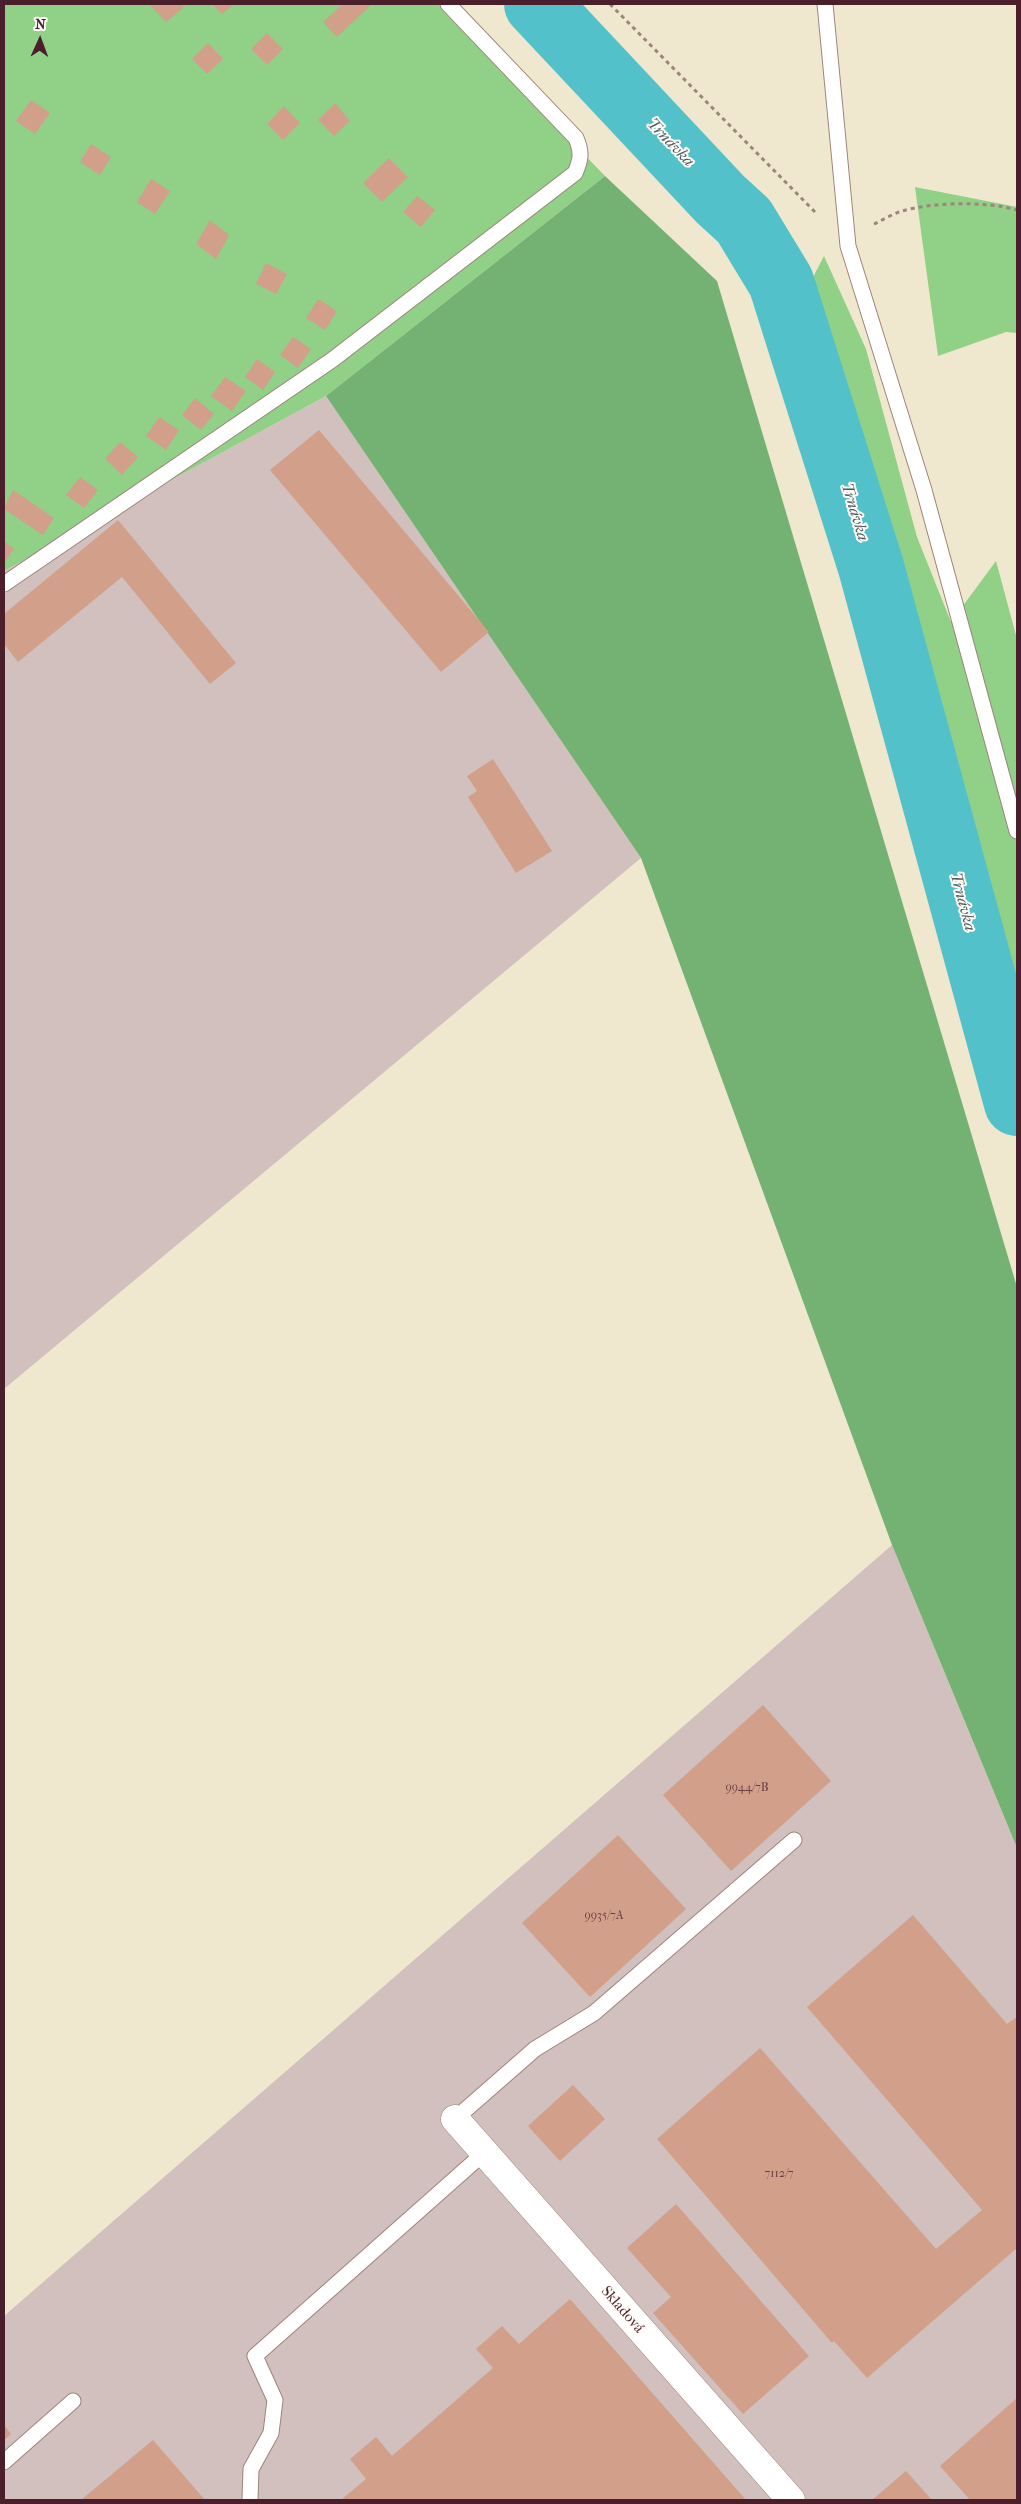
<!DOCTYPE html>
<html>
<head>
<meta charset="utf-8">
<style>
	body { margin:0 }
	#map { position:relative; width:1021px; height:2504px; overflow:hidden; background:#f0e8ce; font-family:"IM FELL French Canon",serif }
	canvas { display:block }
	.frame { position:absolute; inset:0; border:5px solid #4a1f2b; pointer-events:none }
	.north { position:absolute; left:15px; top:15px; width:50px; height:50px; -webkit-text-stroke:4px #fdfcf7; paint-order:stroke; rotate:2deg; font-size:14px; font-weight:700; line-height:20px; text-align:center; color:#4a1f2b }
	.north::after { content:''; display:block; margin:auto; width:18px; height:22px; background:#4a1f2b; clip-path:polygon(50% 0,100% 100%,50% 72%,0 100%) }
</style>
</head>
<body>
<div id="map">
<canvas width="1021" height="2504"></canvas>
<div class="frame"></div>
<div class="north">N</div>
</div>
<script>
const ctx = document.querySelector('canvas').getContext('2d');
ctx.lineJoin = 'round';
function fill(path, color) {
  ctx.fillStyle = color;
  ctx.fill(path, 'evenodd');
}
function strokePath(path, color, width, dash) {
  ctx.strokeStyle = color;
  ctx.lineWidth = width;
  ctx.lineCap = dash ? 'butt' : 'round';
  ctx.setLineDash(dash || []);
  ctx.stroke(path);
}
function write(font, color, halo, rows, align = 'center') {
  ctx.font = font + ' "IM FELL French Canon",serif';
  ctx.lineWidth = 4;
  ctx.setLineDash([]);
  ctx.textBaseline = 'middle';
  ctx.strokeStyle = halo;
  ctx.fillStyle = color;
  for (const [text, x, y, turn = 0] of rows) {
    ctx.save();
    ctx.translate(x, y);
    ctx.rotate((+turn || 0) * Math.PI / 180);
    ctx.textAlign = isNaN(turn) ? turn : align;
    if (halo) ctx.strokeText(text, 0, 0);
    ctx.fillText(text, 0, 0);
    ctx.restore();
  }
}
const industrial = new Path2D(`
	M326,396l315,462 -637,531v-818z
	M892,1545l125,303v652h-1013v-184z`);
const green = new Path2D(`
	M4,4h434l167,172 -279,220 -322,175z
	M915,187l102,20v126l-11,-1 -68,24z
	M824,256l42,93 51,188 34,85 45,-61 21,78v356l-89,-341 -66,-197 -54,-170z`);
const forest = new Path2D(`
	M605,176l112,105 300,1006v561l-125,-303 -251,-687 -315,-462z`);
const river = new Path2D(`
	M537,4l183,195 24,22 37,61 90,285 146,536`);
const building = new Path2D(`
	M152,4h29l3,3 -18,15 -16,-17z
	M212,4h22l-12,10z
	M343,4h29l-35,33 -14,-15z
	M267,33l16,16 -16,16 -16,-16z
	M208,43l15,16 -16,15 -15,-15z
	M31,100l19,13 -15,21 -19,-13z
	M335,103l15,18 -16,15 -16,-16z
	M284,106l16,17 -17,17 -16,-16z
	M91,144l20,13 -11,18 -20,-13z
	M389,158l19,19 -26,25 -19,-19z
	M151,179l19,12 -15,23 -18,-12z
	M417,196l18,14 -14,17 -18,-15z
	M210,220l19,15 -13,24 -20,-15z
	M266,263l21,11 -11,20 -20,-10z
	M318,299l19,12 -12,19 -19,-12z
	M293,337l18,12 -13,19 -18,-13z
	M257,359l18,13 -12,18 -18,-13z
	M225,377l21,14 -14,20 -21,-15z
	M195,398l19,16 -13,16 -19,-15z
	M159,417l20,13 -13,20 -20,-14z
	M319,430l170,202 -48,40 -171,-202z
	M120,442l18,15 -16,18 -17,-16z
	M80,477l18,13 -14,18 -18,-13z
	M13,490l41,28 -11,17 -39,-26z
	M118,520l118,143 -26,21 -88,-107 -104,85 -14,-18v-30z
	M4,541l10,8 -10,14z
	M493,759l59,92 -36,22 -48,-76 9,-6 -10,-15z
	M763,1705l68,76 -100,90 -68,-76z
	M618,1835l68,74 -96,88 -68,-74z
	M913,1915l94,109 10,-7v231l-150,130 -33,-37 -2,2 -175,-204 103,-91 176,201 46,-39 -175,-203z
	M573,2085l32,34 -45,42 -32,-35z
	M676,2204l133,152 -66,58 -90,-101 18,-16 -44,-49z
	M570,2299l176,201h-405l25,-21 -16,-20 26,-22 16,19 101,-88 -17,-19 26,-23 17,18z
	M1017,2398v102h-47l-30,-34z
	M4,2425l7,9 -7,6z
	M153,2440l52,60h-124z
	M906,2471l26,29h-60z`);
const path = new Path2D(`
	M610,4l207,210
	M874,224c9,-4 18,-10 28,-13 31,-9 85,-10 115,-1`);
const service = new Path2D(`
	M825,4l23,242 76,244 93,341
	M4,584l328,-224 243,-187c6,-13 7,-21 1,-35l-128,-134
	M455,2119l80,-70 59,-36 200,-173
	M4,2462l69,-61
	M250,2500l1,-31 20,-36 4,-33 -20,-44 229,-203`);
const minor = new Path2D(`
	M455,2119l336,381`);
const numberNames = [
	["9944/7B",747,1788],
	["9935/7A",604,1916],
	["7112/7",779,2174]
];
const streetNames = [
	["Skladová",622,2310,49]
];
const waterNames = [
	["Trnávka",670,143,46],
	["Trnávka",854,512,73],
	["Trnávka",962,902,75]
];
fill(industrial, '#d1c0bd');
fill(green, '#90d087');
fill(forest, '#74b274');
strokePath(river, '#53c1c9', 66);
fill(building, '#d29f8b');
strokePath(service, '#9d847c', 17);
strokePath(minor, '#9d847c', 29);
strokePath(path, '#9d847c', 3, [4, 4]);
strokePath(service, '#fff', 15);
strokePath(minor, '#fff', 28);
write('12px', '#6c3f43', null, numberNames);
write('15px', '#4a1f2b', '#fdfcf7', streetNames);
write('italic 16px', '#4d5862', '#fdfcf7', waterNames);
</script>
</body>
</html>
